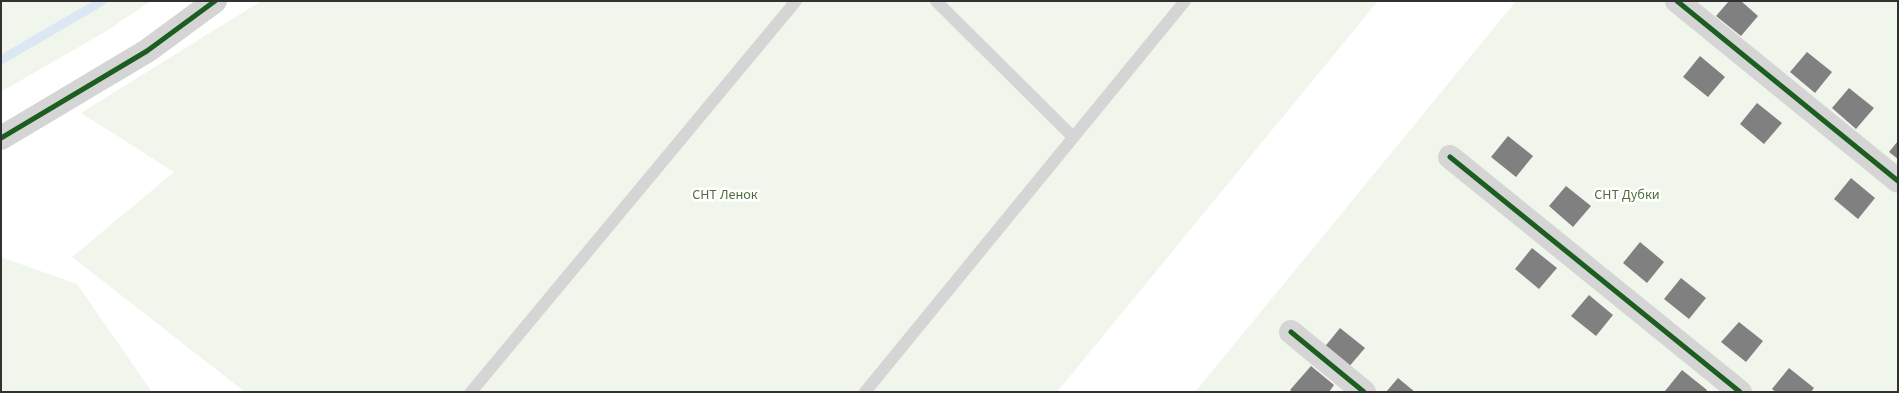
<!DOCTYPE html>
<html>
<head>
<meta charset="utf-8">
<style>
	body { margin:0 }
	#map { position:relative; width:1899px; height:393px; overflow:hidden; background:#fff; font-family:"Source Sans 3",sans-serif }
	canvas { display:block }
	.frame { position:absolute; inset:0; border:2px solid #313131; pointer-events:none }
</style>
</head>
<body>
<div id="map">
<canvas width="1899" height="393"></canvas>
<div class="frame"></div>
</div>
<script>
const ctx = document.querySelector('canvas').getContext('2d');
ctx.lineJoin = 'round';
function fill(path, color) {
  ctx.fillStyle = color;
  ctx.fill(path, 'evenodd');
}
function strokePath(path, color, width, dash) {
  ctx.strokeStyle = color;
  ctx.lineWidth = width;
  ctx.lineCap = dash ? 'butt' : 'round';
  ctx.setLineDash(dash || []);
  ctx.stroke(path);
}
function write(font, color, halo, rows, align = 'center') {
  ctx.font = font + ' "Source Sans 3",sans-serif';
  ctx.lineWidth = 5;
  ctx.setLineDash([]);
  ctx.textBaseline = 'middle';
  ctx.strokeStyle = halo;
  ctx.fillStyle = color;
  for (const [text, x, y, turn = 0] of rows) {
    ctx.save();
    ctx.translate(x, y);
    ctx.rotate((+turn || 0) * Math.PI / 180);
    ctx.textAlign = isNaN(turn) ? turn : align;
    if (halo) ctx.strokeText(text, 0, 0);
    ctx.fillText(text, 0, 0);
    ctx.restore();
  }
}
const green = new Path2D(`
	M1,1h150l-43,29 -107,62z
	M261,1h1117l-321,391h-812l-173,-135 102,-85 -93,-59z
	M1516,1h382v391h-703z
	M1,257l76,27 75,108h-151z`);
const stream = new Path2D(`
	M1,60l101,-59`);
const building = new Path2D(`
	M1729,1h12l17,15 -17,20 -25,-20z
	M1807,52l25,20 -17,21 -25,-21z
	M1700,56l25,21 -17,20 -25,-20z
	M1849,88l25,20 -18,21 -24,-21z
	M1757,103l25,20 -18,21 -24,-20z
	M1508,136l25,20 -17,21 -25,-20z
	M1898,141v18l-9,-7z
	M1851,178l24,20 -17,21 -24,-20z
	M1566,186l25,20 -18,21 -24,-21z
	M1640,242l24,20 -17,21 -24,-20z
	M1532,248l25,20 -18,21 -24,-20z
	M1681,278l25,20 -17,21 -25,-20z
	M1589,295l24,20 -17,21 -25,-20z
	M1739,322l24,19 -17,21 -25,-20z
	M1340,328l25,20 -18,21 -24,-20z
	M1311,366l23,19 -5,7h-36l-3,-2z
	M1789,368l25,20 -3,4h-35l-4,-3z
	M1682,370l25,20 -1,2 -41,-1z
	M1398,378l17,14h-29z`);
const service = new Path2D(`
	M936,1l137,136
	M471,392l325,-391
	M865,392l320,-391`);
const minor = new Path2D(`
	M1677,1l221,180
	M1,138l146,-87 68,-50
	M1450,157l290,235
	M1291,332l73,60`);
const cycleway = new Path2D(`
	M1677,1l221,180
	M1,138l146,-87 68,-50
	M1450,157l290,235
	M1291,332l73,60`);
const parkNames = [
	["СНТ Ленок",725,196],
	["СНТ Дубки",1627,196]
];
fill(green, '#f1f6ed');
strokePath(stream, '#dbe8f3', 9);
fill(building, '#808080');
strokePath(service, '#d5d5d5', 12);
strokePath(minor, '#d5d5d5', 24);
strokePath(cycleway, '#1b5e20', 5);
write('14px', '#506e3c', '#fff', parkNames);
</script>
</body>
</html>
